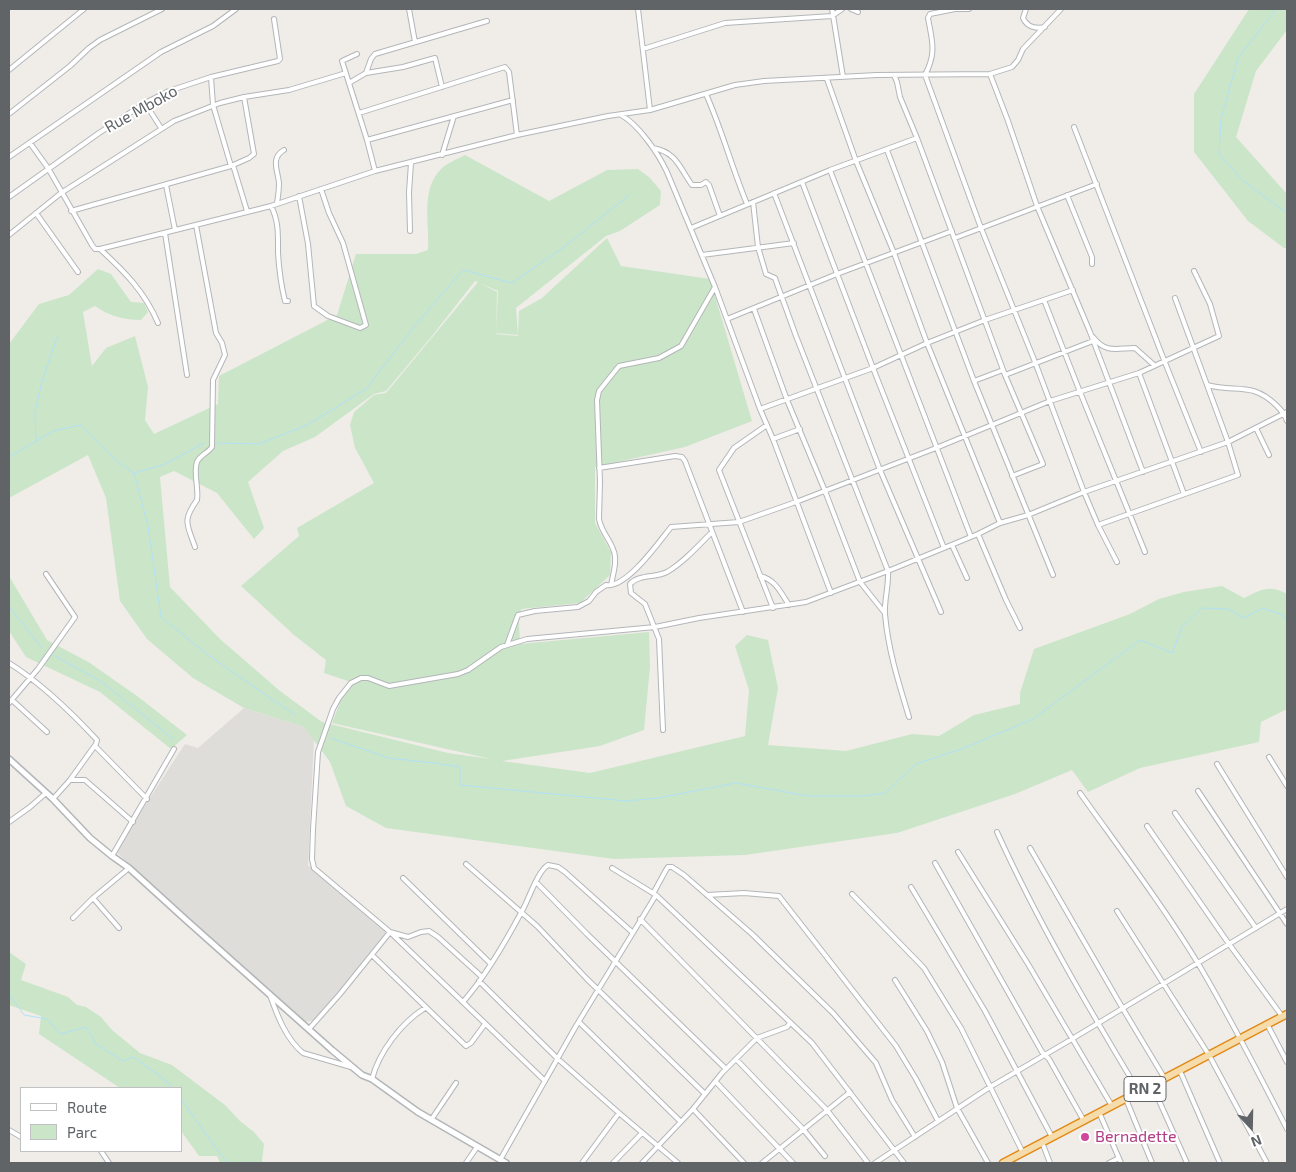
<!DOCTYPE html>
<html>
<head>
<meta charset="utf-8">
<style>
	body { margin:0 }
	#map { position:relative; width:1296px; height:1172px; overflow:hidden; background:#f0ede9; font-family:"Exo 2",sans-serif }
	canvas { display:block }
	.frame { position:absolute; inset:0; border:10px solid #606467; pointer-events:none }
	.legend { position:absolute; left:20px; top:1087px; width:162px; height:65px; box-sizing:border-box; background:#fff; border:1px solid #bfc1c2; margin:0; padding:6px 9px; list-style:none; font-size:15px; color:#606467 }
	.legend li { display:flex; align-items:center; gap:10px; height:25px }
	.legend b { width:25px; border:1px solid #bfc1c2 }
	.north { position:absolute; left:1226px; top:1102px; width:50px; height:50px; -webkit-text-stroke:4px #fff; paint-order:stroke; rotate:159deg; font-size:14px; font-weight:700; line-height:20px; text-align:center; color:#606467 }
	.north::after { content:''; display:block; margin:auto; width:18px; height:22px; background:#606467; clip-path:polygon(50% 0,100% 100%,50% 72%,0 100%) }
</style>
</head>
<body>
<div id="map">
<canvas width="1296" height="1172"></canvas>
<div class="frame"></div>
<ul class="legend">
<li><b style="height:6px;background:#fff"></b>Route</li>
<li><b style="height:14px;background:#cbe5c8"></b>Parc</li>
</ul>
<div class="north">N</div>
</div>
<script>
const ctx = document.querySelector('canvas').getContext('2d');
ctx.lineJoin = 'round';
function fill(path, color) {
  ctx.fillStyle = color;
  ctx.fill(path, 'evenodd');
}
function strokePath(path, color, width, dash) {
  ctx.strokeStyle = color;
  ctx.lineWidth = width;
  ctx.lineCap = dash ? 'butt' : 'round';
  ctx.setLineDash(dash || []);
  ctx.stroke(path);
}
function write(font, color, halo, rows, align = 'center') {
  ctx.font = font + ' "Exo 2",sans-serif';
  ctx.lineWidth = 4;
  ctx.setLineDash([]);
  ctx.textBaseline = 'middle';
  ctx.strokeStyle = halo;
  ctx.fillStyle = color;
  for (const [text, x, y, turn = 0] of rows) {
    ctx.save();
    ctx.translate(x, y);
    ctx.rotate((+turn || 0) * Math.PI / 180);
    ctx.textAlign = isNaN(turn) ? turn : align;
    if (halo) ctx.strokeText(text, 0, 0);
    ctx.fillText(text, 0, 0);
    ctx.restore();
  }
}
const industrial = new Path2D(`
	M244,708l60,19 10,11 -6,128 7,1 71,65 -70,88 -11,2 -190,-171 70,-107 13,4z`);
const green = new Path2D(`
	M1249,9h38v21l-31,41 -20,66 51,57v54h-3l-36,-27 -54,-69v-58z
	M465,155l84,46 58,-31 31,-1 12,9 11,13 -1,14 -40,26 -14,5 -90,72 2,27 -22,-2 2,-42 -18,-8 17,9 -1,42 22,2 1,-25 23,-13 65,-60 14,28 89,13 42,142 -67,26 -90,20v56l16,29 -1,23 -30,28 -59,6 -2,13 1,22 129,-12 1,35 -6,63 -44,16 -98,15 88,12 155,-37 4,-46 -14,-44 12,-11 21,5 10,48 -10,57 78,6 66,-17 27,2 35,-21 46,-11v-11l14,-44 96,-35 29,-15 25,-7 38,-6 22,12c17,-8 25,-14 43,-4v115l-26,13 -2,20 -119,26 -52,24 -16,-22 -57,24 -118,39 -152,22 -131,4 -228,-31 -40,-22 -16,-44 -26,-35 -60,-19 -51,-30 -46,-39 -27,-38 -14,-103 -18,-43 -79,43v-91l1,-1 -1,-4v-58l30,-40 30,-9 29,-26 13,5 20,28 13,1 4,9 -7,8c-17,0 -32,-4 -46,-14l-12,6 9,54 14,-18 29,-12 13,51 -3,33 9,14 64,-30 1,-28 118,-61 19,-61h60l12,-4c2,-26 -8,-60 13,-81 6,-6 17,-10 24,-14zM475,281l3,1 -92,111 -12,2 -20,17 -4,13 5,23 19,35 -77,45 2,8 -58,50 53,49 32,25 -2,13 24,8 -16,42 159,36 -43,-6 -126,-31 -42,-31 -60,-52 -50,-52 -10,-110 14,-6 43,22 37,46 10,-11 -16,-46 35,-31 32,-14 59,-43 12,-3 46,-55z
	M9,576l38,64 43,23 47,33 50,39 -16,14 -71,-57 -74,-35 -17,-26z
	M9,952l17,12 -5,16 47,17 9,8 9,2 15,10 11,13 28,23 32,12 53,40 15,16 14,11 10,12 -2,17 2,2h-44l-3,-7h-18l-18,-25v-43h-61l-81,-54 2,-18 -32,-11z`);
const stream = new Path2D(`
	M1276,9l-38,49 -17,61 -2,35 24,27 44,32
	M36,441l-1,-29 7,-31 16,-46
	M218,443l41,1 48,-19 59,-36 50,-65 47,-54 49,13 52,-36 65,-52
	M9,457l44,-26 27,-6 38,37 16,11 29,-8 41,-22
	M134,473l14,53 13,91 47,38 87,60
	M9,607l33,41
	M53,655l49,27 71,57
	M331,738l57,20 46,5 26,4v18l166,16 32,-3 78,-15 72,13h56l21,-3 31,-29 48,-16 69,-29 107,-79 32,13 10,-26 20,-19 26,1 16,9 18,-10 21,7 4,6
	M9,994l15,21 23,4 13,15 26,-7 10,17 27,17 10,-4 27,19 13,12
	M181,1099l37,52 10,12`);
const minor = new Path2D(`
	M409,9l6,33
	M638,9l12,101
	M832,9l11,68
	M851,9l7,3
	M969,9h-14l-25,5 -2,4c4,23 9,34 -3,57l56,153 54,134 49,130 14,33 19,37
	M1026,9l-3,9c4,9 13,11 22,9
	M643,49l82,-26 107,-7 10,-7
	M357,54l-15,7 25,79 8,31
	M9,70l75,-61
	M366,73l37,-6 32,-9 7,29
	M990,74l18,47 29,85 53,126 53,140
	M211,77l2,28 18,61
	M827,79l29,82 38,92 33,90 73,180
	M349,83l17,-10 5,-14 4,-5 112,-33
	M706,94c16,36 26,74 41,110
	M145,103l16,25
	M359,113l146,-46 4,5 8,63
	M9,114l61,-48 19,-18 11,-8 62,-31
	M621,115c18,10 37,38 46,57l48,115 45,122 13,30 58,154
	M1074,127l90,233 37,92
	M917,138l88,237 38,89 -31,12
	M367,140l146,-40
	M30,143l18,25 44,77 3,4h5l171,-43 104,-35 142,-36 91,-19 42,-6 85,-25 29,-4 113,-6 113,-1 22,-7 6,-7 5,-11 38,-40
	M653,148c24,4 27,21 39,37h9l5,-3 3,3 11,31
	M887,150l87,231 79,194
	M442,155l12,-39
	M9,157l152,-105 52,-26 23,-17
	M233,165l14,46
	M830,170l141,367
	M802,182l71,186 71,180
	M166,185l9,45
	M774,193l106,277 61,142
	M1067,195l25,62v7
	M299,196l9,48 6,62 14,10 32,12 6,-3 -23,-82 -14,-30 -8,-24
	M9,197l90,-64 46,-30 24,-12 42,-14 67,-16 2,-2 -6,-40
	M753,202l5,45 8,27 9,4 1,3 20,55 92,235c1,15 -4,29 -3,43 3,36 14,70 24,103
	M277,203c1,-6 2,-13 2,-20 -1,-12 -9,-25 5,-33
	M271,206c8,15 7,30 7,47 1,16 3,32 7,48h3
	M71,211l160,-45 18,-8 5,-4 -10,-57
	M36,213l42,59
	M691,228l139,-58 87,-32 -17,-41 -3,-15 -3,-7
	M410,231l-1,-39 2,-29
	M165,233l22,142
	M9,235l52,-42 113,-72 46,-18 24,-6 45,-7 57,-17
	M955,238l142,-54
	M100,249c24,22 45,43 58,74
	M702,255l92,-12
	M1044,300l36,92 65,160
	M754,309l33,91 38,91 35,91 24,30
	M727,319l110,-45 115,-43
	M1093,337c13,17 24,11 42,11l19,17
	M1139,373l45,121
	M1005,375l88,-34
	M974,381l29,-11
	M1207,385c29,8 44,-4 69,20 5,5 9,9 11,16
	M760,409l113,-41 54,-25 58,-23 88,-30
	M767,425l-33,23 -15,22 54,138
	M1256,428l13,27
	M773,439l27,-10
	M599,468l76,-12 7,1 3,4 58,151
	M1098,525l140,-50 -10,-33 -53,-144
	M978,534l28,66 14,28
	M952,545l15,33
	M195,547c-8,-23 -13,-26 2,-47 2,-12 -4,-27 0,-38 3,-7 11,-9 15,-15l1,-67 12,-25 -3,-12 -6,-10 -20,-108
	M760,576c15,3 21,17 29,29
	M611,585c2,-11 7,-25 2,-36 -4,-11 -12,-18 -14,-30l1,-37 -3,-82 2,-9 20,-25 40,-8 22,-12 34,-59
	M507,645l11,-30 17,-4 43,-4 11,-6 7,-9 10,-7c21,3 53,-43 65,-58l68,-5 57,-20 140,-54 114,-47 89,-28 80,-37 -9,-32 -16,-33
	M9,663c32,20 62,49 88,77l-1,4 -26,36 -17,19
	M12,700l35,32
	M9,703l29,-34 37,-52 -29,-43
	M663,730l-4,-91 -14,-35 -14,-11 -1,-9c9,-10 26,-6 37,-12 17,-10 31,-26 45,-40
	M95,746l52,53
	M1269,757l18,29
	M1217,764l70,113
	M70,780h15l48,42
	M1198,791l89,133
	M1080,793c40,56 84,114 119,172 32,54 60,109 88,164
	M1175,813l81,115
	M9,822l21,-15 16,-14
	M1147,826l82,118 53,72
	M997,832c41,90 91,175 142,260
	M1030,848l93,161 42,70
	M958,852l70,112 84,142
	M112,856l62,-107
	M935,863l107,189 7,7 35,62
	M466,864l71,62 50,53 117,114
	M612,868l44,27 156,148 92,120
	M403,878l87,85
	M536,882l51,52 139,135
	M911,887l74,124 67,126
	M654,892l12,-22 2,-3h4l12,8 68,59 81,79 43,50 16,37 23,37
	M852,894l72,74 37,60 62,125
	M707,895l37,-2 35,3 117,150 20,33 22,42
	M93,898l26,30
	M1117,911l92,144 58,108
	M73,918l20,-20 36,-30
	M640,919l187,191 41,53
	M372,955l94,91 5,-3 14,-19
	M895,980l32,51 15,31 15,46 31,55
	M479,981l79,78 61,54 59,50
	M270,995c7,20 16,44 33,58l48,14
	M463,1002c22,-25 43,-61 59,-91 7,-12 15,-39 26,-46l10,2 7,5 67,60
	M579,1022l101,99
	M1267,1024l20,38
	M309,1029l31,-35 50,-62 18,5 13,-5 8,-1 9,6 44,40
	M736,1059l67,70 22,27
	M1180,1071l40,92
	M372,1079c7,-27 29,-56 53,-71
	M545,1081l-155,-149 -76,-64 -2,-9 1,-30 5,-77 15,-43 6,-11 12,-15 10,-5h7l21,8 69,-12 10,-4 33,-23 26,-8 128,-12 44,-9 107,-16 82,-31 90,-37 22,-11 28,-8 56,-23 144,-50 59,-30
	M716,1082l77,81
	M1152,1085l35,78
	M1126,1099l26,64
	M693,1109l51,54
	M1099,1112l22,51
	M431,1120l25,-37
	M9,1130l12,7
	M1042,1142l8,21
	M101,1151l8,12
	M500,1160l76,-134 80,-131
	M466,1163l11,-16
	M582,1163l37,-50
	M613,1163l29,-30
	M642,1163l51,-54 29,-36 35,-35 30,-11 3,-4
	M762,1163l88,-71
	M875,1163l115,-76 82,-48 215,-130
	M1109,1163l10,-5`);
const tertiary = new Path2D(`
	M9,759l44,40 37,39 22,18 17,12 56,51 147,131 30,25 10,4 46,33 88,51`);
const trunk = new Path2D(`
	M1003,1163l284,-149`);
const markers = [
	[1085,1137,5,"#d1479c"]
];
const shields = [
	[1145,1089,42]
];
const shieldNames = [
	["RN 2",1145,1089]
];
const streetNames = [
	["Rue Mboko",141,109,-29]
];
const hotelNames = [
	["Bernadette",1095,1137]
];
fill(industrial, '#dfddda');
fill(green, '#cbe5c8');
strokePath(stream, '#b2e1f7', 1);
strokePath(minor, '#b3b6b9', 6);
strokePath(tertiary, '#b3b6b9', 8);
strokePath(trunk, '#e18a17', 9);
strokePath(minor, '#fff', 4);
strokePath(tertiary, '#fff', 5);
strokePath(trunk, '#f6dcaa', 6);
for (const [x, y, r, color] of markers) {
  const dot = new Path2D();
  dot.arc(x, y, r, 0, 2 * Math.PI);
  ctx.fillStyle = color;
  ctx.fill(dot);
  strokePath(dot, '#fff', 2);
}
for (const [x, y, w] of shields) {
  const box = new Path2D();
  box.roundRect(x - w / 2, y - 12.5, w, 25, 4);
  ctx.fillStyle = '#fff';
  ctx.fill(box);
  strokePath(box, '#606467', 1);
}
write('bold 15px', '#606467', null, shieldNames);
write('16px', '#606467', '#fff', streetNames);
write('16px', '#b23c85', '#fff', hotelNames, 'left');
</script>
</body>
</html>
